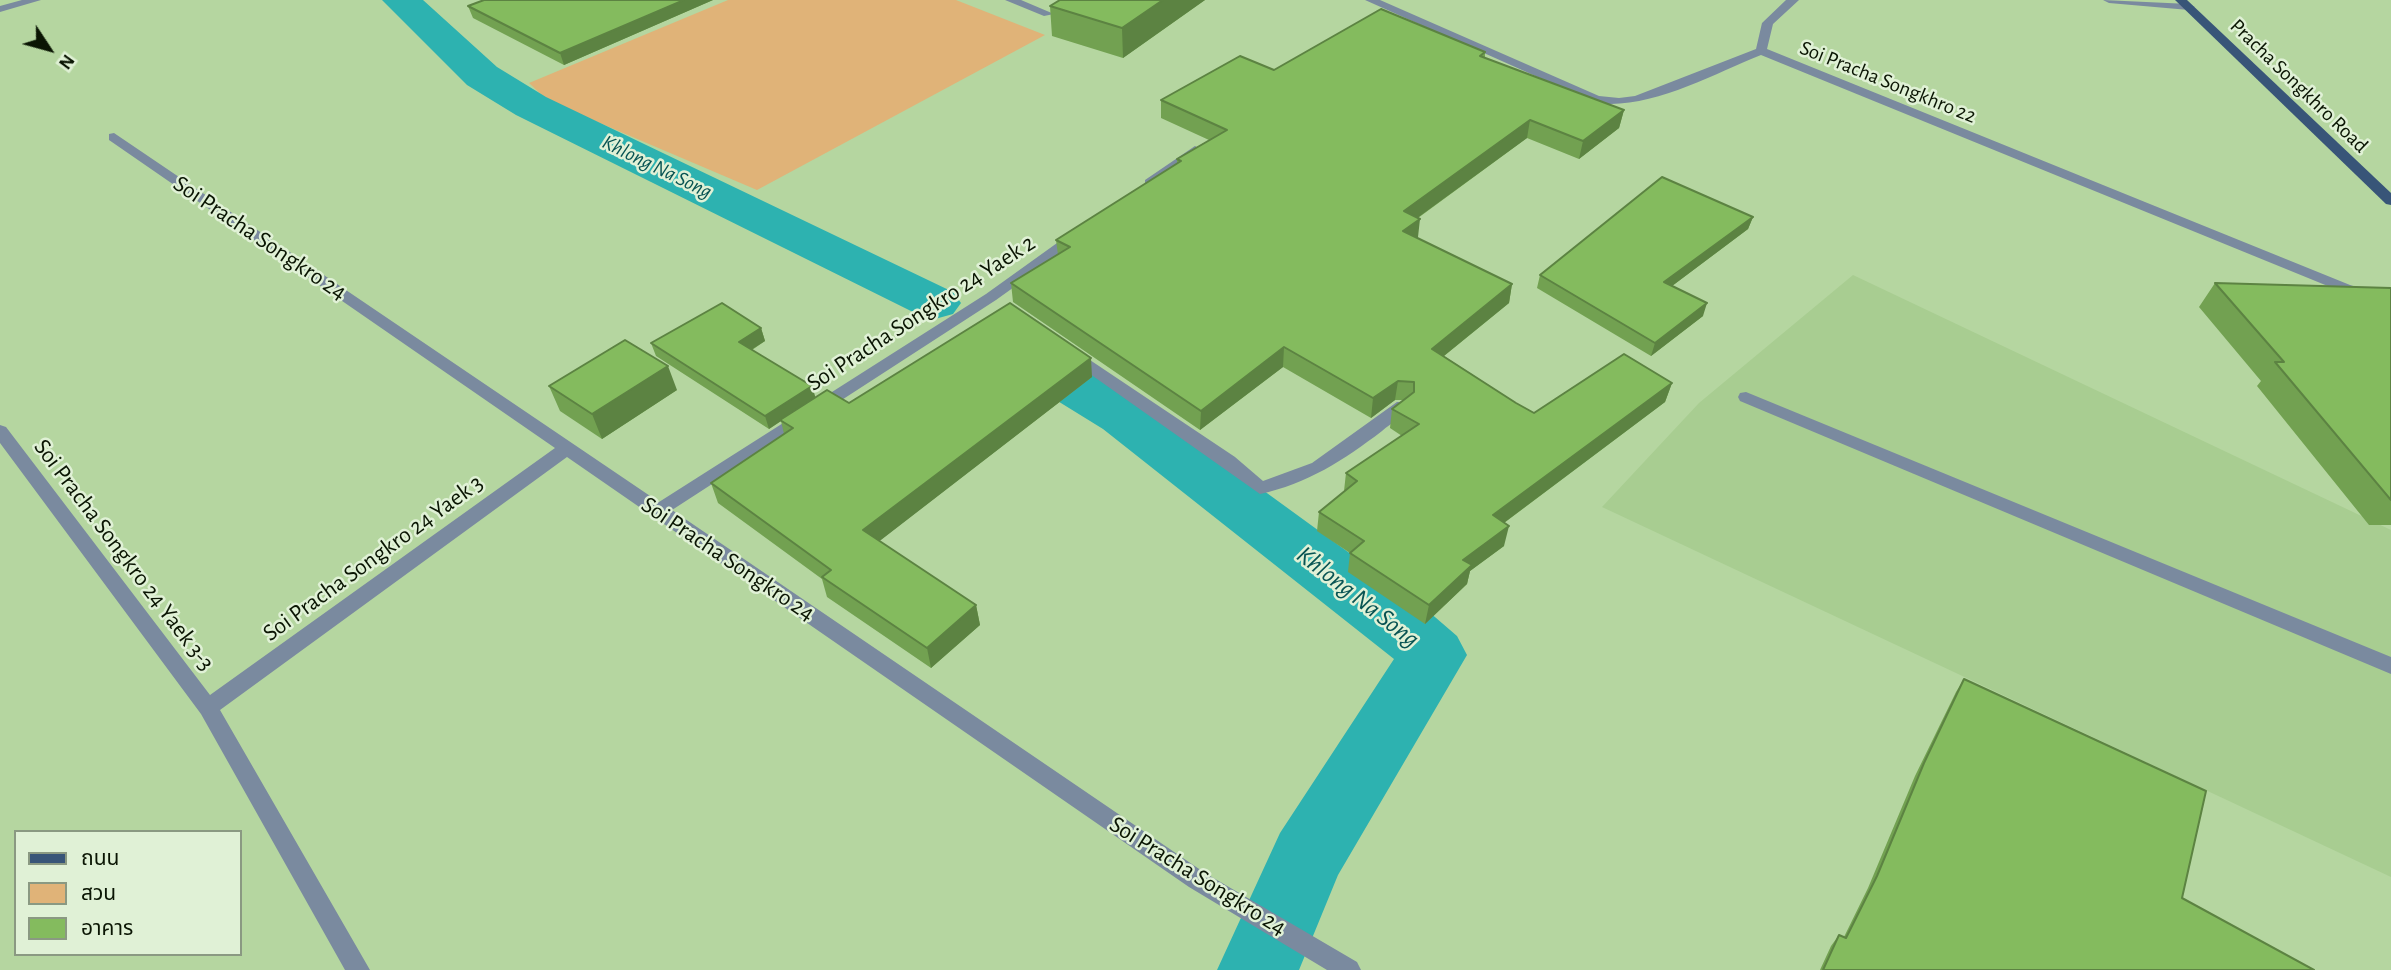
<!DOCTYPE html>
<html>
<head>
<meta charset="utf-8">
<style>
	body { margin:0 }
	#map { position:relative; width:2391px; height:970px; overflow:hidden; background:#b5d6a0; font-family:"Alegreya Sans","Noto Sans Thai",sans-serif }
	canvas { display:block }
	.legend { position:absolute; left:14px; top:830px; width:228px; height:126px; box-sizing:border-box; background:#e0f1d6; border:2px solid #8a9982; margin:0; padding:9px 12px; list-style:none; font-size:21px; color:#0a1503 }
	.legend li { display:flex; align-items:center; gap:14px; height:35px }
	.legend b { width:35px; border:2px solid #8a9982 }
	.north { position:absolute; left:14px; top:14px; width:70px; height:70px; -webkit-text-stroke:5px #e0f1d6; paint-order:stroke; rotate:126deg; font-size:19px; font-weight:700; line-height:28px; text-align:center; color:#0a1503 }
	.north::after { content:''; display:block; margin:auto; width:24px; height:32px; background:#0a1503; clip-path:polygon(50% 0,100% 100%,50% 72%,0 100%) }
</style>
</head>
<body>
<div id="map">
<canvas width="2391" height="970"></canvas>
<ul class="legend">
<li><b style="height:9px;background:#385578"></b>ถนน</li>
<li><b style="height:19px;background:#e0b378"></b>สวน</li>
<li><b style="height:19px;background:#84bb5e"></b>อาคาร</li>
</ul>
<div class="north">N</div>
</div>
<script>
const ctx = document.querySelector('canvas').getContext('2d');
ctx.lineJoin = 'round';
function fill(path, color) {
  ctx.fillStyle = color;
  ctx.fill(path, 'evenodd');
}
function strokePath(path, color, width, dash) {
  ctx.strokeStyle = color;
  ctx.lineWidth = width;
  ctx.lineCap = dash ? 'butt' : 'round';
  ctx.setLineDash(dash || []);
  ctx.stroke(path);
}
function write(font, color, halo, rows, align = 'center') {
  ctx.font = font + ' "Alegreya Sans",sans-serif';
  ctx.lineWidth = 5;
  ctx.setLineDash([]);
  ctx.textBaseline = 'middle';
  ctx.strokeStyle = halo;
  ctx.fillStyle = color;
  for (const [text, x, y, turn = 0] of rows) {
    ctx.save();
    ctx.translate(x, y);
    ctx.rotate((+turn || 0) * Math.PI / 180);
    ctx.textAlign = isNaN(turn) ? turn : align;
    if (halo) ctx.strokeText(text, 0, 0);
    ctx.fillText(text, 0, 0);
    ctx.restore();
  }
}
const built = new Path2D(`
	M1853,275l538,255v347l-789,-370 97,-104z`);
const green = new Path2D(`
	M728,0h228l89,35 -288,155 -209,-89 -19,-18z`);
const canal = new Path2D(`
	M382,0h41l74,67 49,30 407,195 8,11 -8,11 -18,5 -18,-5 -401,-199 -49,-30z
	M1007,329l19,5 117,69 278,202 36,31 10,19 -129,220 -39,95h-82l63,-137 114,-174 -291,-230 -115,-71 -8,-12 8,-12z`);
const minor = new Path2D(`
	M22,0h19l-41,12v-6z
	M1005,0h16l33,14 -10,2z
	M1365,0h15l219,96 20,2 16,-2 121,-47 6,-26 24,-23h13l-26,24 -6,25 583,236 41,13v10l-51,-17 -579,-236c-50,20 -111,55 -165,48z
	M2103,0l86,4 6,3 -6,3 -80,-7z
	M114,133l545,369 327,-208 85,-61h10v6l-85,61 -324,210 533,363 152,89 4,8h-34l-138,-83 -622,-430 -347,253 150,260h-25l-144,-256 -201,-271v-18l6,2 204,268 345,-247 -446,-308v-6z
	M1195,146l7,4 -2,3 -45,33h-10v-6z
	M1072,348l163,109 28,24 49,-18 85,-61h12l2,4c-7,10 -20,17 -29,25 -38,29 -75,53 -122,63l-194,-137 -2,-4z
	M1746,392l645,265v17l-651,-273 -2,-4 2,-4z`);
const major = new Path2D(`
	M2175,0h12l204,193v12l-5,-1z`);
const wall = new Path2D(`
	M713,0l-149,65 -91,-47 -5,-12z
	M1058,0h147l-82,58 -71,-22 -2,-30 9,-5z
	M1485,52v6l139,52 -5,18 -40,31 -52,-21 -109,80 -1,20 95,46 -3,19 -65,53 72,47 18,10 138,-30 -7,19 -161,121v23l-34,25 -3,13 -42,40 -77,-52 2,-19 -33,-22 2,-19 25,-21 2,-18 56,-37 -12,-8 2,-19 12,-9h-9l-24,18 -88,-51 -83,63 -187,-128 -2,-19 47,-28 -2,-15 121,-76v-5l32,-19 -48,-22v-18l113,-30z
	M1753,217l-5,12 -76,57 31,30 -52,40 -114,-68 3,-13z
	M2215,283l176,5v237h-22l-112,-139 4,-5 -62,-74z
	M761,328l4,13 -13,9 63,47 34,6 243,-26 -213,164 97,64 4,20 -49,43 -104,-71 -5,-18 -104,-76 -7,-20 73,-49 -3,-13 -12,8 -113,-73 -5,-13z
	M549,386l128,4 -75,49 -42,-28z
	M1964,679l218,219 132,72h-494l11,-24 8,-11 5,2 24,-49 47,-112 41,-84z`);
const shadedWall = new Path2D(`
	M684,0h29l-149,65 -4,-12z
	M1163,0h42l-82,58 -1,-30z
	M1624,110l-5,18 -40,31 4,-18z
	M1530,120l-3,18 -125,91 2,-18z
	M1753,217l-5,12 -88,66 4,-13z
	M1420,219l-2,18 -18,12 3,-18z
	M1512,284l-3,19 -80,65 3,-19z
	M1707,303l-4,13 -52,40 4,-13z
	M761,328l4,13 -22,14 -4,-13z
	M1284,347l-1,20 -83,63 1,-19z
	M1091,358l1,19 -224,173 -5,-20z
	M668,366l9,24 -75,49 -10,-25z
	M1398,381l-3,19 -24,18 2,-20z
	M1672,383l-7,19 -176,132 4,-19z
	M812,386l4,13 -36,21 1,1 -12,8 -4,-13z
	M1509,526l-5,20 -34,25 -3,13 -42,40 4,-19 34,-45z
	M976,605l4,20 -49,43 -4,-20z`);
const building = new Path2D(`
	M484,0h200l-124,53 -92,-47z
	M1060,0h103l-41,28 -72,-22z
	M1381,9l104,43 -5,4 144,54 -41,31 -53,-21 -126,91 16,8 -17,12 109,53 -80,65 84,54 18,10 90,-59 48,29 -179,132 16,11 -46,34 9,5 -43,40 -79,-52 14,-12 -45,-29 38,-31 -11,-8 73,-49 -27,-15 22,-17v-10l-16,-1 -25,17 -89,-51 -83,64 -190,-128 59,-36 -14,-7 125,-79 -4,-2 50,-29 -66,-30 79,-44 34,14z
	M1662,177l91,40 -89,65 43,21 -52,40 -115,-68z
	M2215,283l176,5v212l-116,-138h9z
	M722,303l39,25 -22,14 73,44 -47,30 -114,-73z
	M1010,303l81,55 -228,172 113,75 -49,43 -105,-71 9,-7 -120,-87 82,-55 -13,-8 47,-30 22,13z
	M625,340l43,26 -76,48 -43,-28z
	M1964,679l242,112 -24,107 132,72h-491l16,-35 7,3 31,-62 47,-113z`);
const farStreetnames = [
	["Soi Pracha Songkhro 22",1888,82,22],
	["Pracha Songkhro Road",2299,86,44]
];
const farWaternames = [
	["Khlong Na Song",657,167,26]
];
const streetNames = [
	["Soi Pracha Songkro 24",260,238,34],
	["Soi Pracha Songkro 24 Yaek 2",921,313,-33],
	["Soi Pracha Songkro 24 Yaek 3-3",124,555,53],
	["Soi Pracha Songkro 24 Yaek 3",373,558,-36],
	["Soi Pracha Songkro 24",728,559,34],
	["Soi Pracha Songkro 24",1198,876,32]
];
const waterNames = [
	["Khlong Na Song",1358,597,38]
];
fill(built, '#a8cd91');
fill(green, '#e0b378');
fill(canal, '#2db2b0');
fill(minor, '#7a8a9f');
fill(major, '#385578');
fill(wall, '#72a151');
fill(shadedWall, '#5c8342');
fill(building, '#84bb5e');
strokePath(building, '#5c8342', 2);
write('21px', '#0a1503', '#e0f1d6', farStreetnames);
write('italic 21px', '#085453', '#e0f1d6', farWaternames);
write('24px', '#0a1503', '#e0f1d6', streetNames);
write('italic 26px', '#085453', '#e0f1d6', waterNames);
</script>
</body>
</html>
